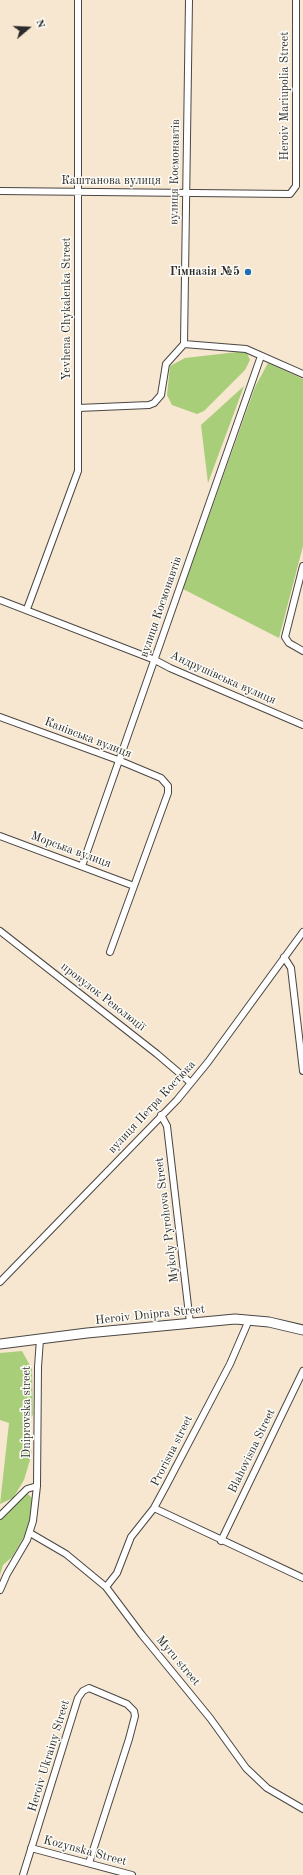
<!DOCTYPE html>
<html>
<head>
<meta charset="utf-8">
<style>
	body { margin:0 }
	#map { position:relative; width:303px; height:1875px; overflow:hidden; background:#f7e6d0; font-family:"Old Standard TT",serif }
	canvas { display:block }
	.north { position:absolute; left:8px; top:8px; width:40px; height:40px; -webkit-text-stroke:3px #fdfcf7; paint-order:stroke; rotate:71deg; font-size:11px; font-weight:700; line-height:16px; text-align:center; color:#2b2b2b }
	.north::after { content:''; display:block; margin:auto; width:14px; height:18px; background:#2b2b2b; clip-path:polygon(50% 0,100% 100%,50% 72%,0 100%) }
</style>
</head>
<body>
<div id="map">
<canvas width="303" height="1875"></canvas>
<div class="north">N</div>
</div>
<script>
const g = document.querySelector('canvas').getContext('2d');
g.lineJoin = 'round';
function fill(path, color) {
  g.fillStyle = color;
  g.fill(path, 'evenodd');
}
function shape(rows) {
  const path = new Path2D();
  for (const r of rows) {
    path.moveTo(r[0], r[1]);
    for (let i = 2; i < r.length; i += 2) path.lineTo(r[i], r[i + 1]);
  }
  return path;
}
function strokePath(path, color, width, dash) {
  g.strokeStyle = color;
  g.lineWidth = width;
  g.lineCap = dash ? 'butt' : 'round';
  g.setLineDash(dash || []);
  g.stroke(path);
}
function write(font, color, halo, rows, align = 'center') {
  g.font = font + ' "Old Standard TT",serif';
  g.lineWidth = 3;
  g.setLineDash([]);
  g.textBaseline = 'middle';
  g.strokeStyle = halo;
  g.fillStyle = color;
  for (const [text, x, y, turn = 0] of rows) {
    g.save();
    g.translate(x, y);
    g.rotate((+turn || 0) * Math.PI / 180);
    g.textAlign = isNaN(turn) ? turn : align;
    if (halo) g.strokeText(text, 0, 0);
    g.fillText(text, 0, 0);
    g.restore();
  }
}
fill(shape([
	[246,351,250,360,245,370,204,411,197,414,172,405,167,395,170,366,185,358],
	[268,363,303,379,303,546,279,638,183,589,255,387],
	[244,386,208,483,201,425],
	[22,1351,32,1369,33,1415,23,1424,32,1453,24,1480,13,1498,0,1504,9,1423,0,1420,0,1353],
	[27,1493,32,1498,30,1518,25,1535,12,1557,3,1565,0,1575,0,1518]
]), '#a8ce79');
const minor = shape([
	[0,191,290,194,296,186,296,0],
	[184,344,189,0],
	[78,408,149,405,154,403,161,395,166,364,184,344,246,349,303,374],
	[303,566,285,637,289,643,303,651],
	[0,600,155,660,170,668,303,725],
	[27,609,78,471,78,0],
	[0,717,118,760,161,778,168,786,168,793,110,952],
	[0,836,134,886],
	[82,866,261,356],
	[0,931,157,1054,191,1083],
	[284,957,291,968,303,1071],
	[161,1115,167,1126,190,1323],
	[0,1282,177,1100,208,1062,303,932],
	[154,1508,303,1578],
	[0,1516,27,1489,37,1486],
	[30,1533,66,1554,106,1587,142,1635,210,1718,246,1768,267,1788,303,1809],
	[221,1541,303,1371],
	[106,1587,117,1573,131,1537,154,1508,167,1484,230,1364,249,1320],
	[0,1590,7,1574,27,1540,33,1521,37,1486,38,1367,40,1339],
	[31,1848,132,1875],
	[23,1875,78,1698,83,1691,89,1688,127,1704,134,1711,135,1716,129,1739,89,1863]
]);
const secondary = shape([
	[0,1344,87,1333,235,1319,269,1322,303,1330]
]);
strokePath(minor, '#4a4744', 8);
strokePath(secondary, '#4a4744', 11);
strokePath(minor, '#fff', 6);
strokePath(secondary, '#fff', 9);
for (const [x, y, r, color] of [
	[248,272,4,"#1f6fb2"]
]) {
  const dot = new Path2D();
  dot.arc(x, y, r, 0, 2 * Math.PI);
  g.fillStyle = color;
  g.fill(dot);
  strokePath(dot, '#fdfcf7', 1.5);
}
write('12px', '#2b2b2b', '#fdfcf7', [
	["Heroiv Mariupolia Street",285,96,-90],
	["вулиця Космонавтів",175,172,-89],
	["Каштанова вулиця",111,181],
	["Yevhena Chykalenka Street",67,309,-90],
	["вулиця Космонавтів",161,607,-71],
	["Андрушівська вулиця",223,678,24],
	["Канівська вулиця",88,738,21],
	["Морська вулиця",71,850,20],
	["провулок Революції",103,997,38],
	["вулиця Петра Костюка",152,1107,-47],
	["Mykoly Pyrohova Street",167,1220,-97],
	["Heroiv Dnipra Street",150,1315,-6],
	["Dniprovska street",27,1412,-90],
	["Prorisna street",172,1451,-63],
	["Blahovisna Street",252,1451,-64],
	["Myru street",178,1661,50],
	["Heroiv Ukrainy Street",49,1756,-73],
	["Kozynska Street",85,1851,15]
]);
write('bold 12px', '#2b2b2b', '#fdfcf7', [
	["Гімназія №5",240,272]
], 'right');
</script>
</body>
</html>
